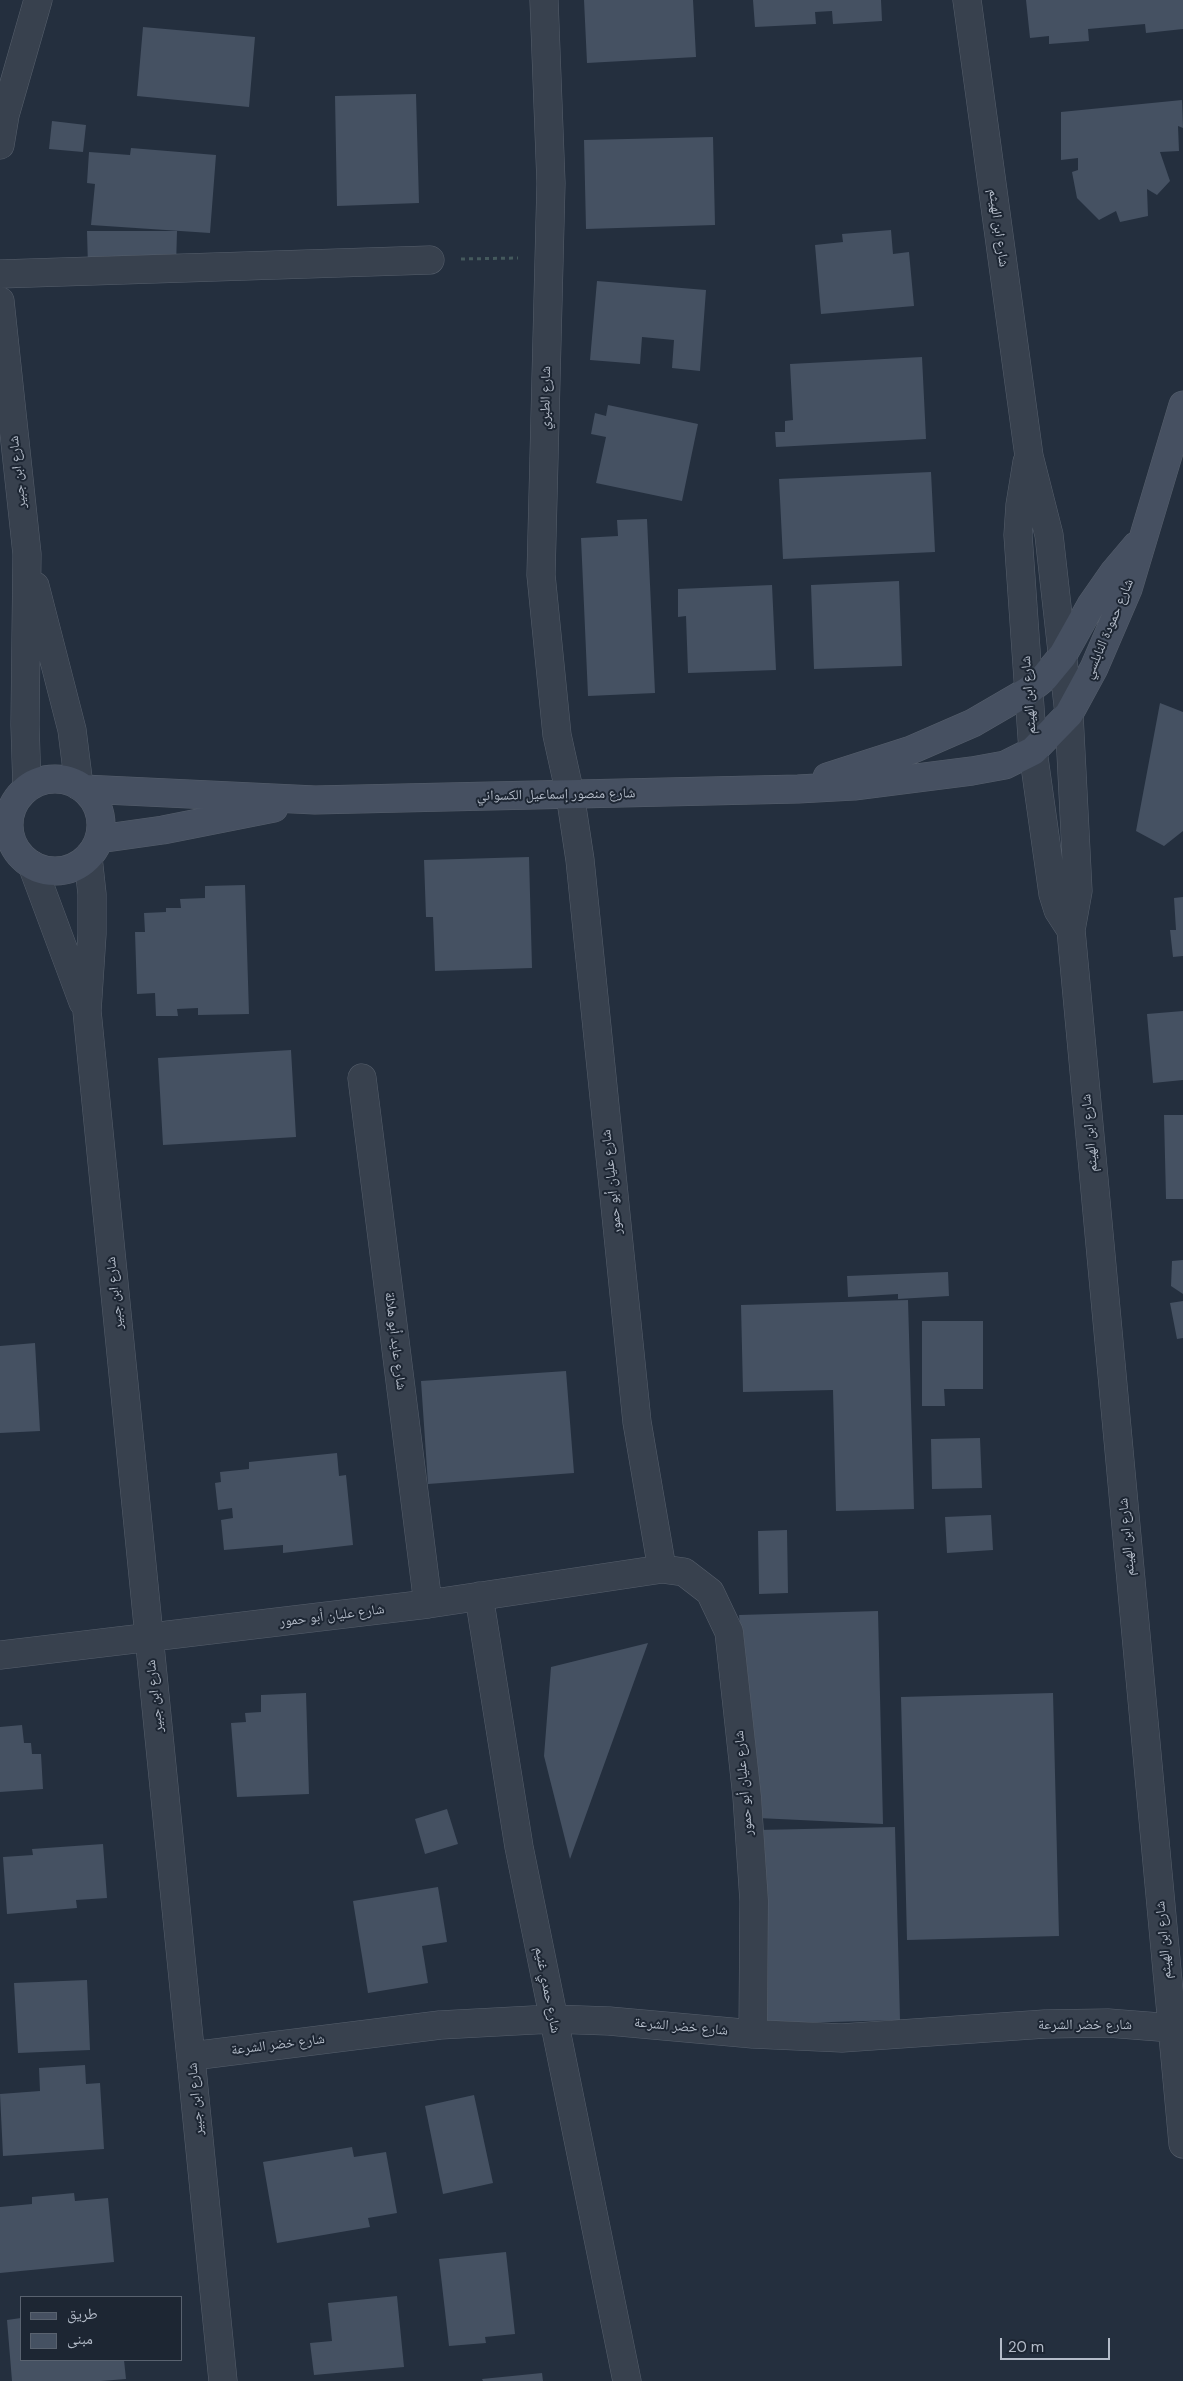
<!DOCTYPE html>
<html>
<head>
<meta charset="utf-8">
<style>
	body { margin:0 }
	#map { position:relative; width:1183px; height:2381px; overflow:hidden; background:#242f3e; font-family:"DM Sans","Noto Naskh Arabic",sans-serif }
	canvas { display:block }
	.legend { position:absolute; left:20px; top:2296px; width:162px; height:65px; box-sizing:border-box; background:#1d2633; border:1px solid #59626f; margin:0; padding:6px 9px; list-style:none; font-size:15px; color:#b4bcc9 }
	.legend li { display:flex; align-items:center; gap:10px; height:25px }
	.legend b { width:25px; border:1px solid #59626f }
	.scale { position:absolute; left:1000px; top:2338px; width:110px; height:22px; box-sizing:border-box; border:2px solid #b4bcc9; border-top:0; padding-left:6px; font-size:15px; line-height:18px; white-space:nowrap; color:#b4bcc9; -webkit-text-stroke:4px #1d2633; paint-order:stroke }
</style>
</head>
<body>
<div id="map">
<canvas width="1183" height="2381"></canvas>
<ul class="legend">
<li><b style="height:6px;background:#465061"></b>طريق</li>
<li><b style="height:14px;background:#455162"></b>مبنى</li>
</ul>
<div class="scale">20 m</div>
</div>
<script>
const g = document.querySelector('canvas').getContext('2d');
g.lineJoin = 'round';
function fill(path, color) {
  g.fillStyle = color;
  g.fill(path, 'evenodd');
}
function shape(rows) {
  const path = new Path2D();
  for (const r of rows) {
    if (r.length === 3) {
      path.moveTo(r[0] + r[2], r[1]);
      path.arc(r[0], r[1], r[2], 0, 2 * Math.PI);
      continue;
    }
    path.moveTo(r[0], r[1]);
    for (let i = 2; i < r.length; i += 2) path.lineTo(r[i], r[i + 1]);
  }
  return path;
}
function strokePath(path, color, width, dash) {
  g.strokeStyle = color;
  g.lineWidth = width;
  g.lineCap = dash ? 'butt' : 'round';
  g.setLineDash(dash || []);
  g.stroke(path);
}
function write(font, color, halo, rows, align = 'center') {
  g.font = font + ' "DM Sans","Noto Naskh Arabic",sans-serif';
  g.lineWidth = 4;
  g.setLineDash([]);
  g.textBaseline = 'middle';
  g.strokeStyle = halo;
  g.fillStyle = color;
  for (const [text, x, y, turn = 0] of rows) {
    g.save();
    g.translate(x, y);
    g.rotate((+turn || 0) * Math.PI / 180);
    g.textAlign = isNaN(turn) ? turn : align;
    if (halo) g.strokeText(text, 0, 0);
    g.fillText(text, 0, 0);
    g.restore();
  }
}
fill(shape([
	[584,0,693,0,696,57,587,63],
	[753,0,881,0,882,21,833,24,832,11,815,12,816,24,755,27],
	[1026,0,1183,0,1183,29,1146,33,1145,24,1088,29,1089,41,1049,44,1049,36,1030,38],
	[143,27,255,37,249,107,137,96],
	[416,94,419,203,337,206,335,96],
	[1182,100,1183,128,1178,126,1179,151,1160,152,1170,181,1157,195,1147,189,1148,216,1120,222,1116,211,1099,220,1077,198,1072,172,1078,170,1078,158,1061,160,1061,112],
	[52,121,86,125,83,152,49,149],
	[713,137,715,225,586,229,584,140],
	[131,148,216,155,210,233,91,225,95,184,87,183,89,152,130,155],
	[891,230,893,254,909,252,914,306,821,314,815,245,843,242,842,234],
	[87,231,177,231,176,267,88,267],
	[597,281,706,290,700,371,672,368,674,340,642,337,640,364,590,360],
	[922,357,926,439,776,447,775,432,785,432,785,421,793,420,790,364],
	[608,405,698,424,682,501,596,483,606,437,591,434,595,413,606,416],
	[931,472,935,552,783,559,779,479],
	[647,519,655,693,588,696,581,538,618,536,617,520],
	[899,581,902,666,814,669,811,585],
	[772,585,776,670,688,673,686,616,678,617,678,589],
	[1160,703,1183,712,1183,831,1164,846,1136,831],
	[529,857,532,968,435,971,433,917,426,917,424,860],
	[245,885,249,1014,198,1015,198,1008,177,1009,178,1016,156,1016,155,993,137,994,135,932,145,932,144,913,166,912,166,908,181,908,180,899,205,898,205,886],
	[1183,897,1183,956,1173,957,1170,930,1176,930,1174,898],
	[1183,1011,1183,1080,1153,1083,1147,1014],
	[291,1050,296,1137,163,1145,158,1058],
	[1164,1115,1183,1115,1183,1199,1166,1199],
	[1183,1260,1183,1294,1171,1286,1172,1261],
	[948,1272,949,1296,898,1299,898,1294,848,1297,847,1276],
	[908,1300,914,1509,836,1511,833,1390,743,1392,741,1305],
	[1183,1301,1183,1338,1177,1339,1170,1303],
	[922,1321,983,1321,983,1389,944,1389,945,1406,922,1406],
	[35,1343,40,1431,0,1433,0,1346],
	[566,1371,574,1473,428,1484,421,1381],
	[980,1438,982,1488,932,1489,931,1439],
	[337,1453,339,1476,346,1475,353,1545,283,1553,283,1545,224,1550,221,1520,233,1518,232,1508,218,1510,215,1483,221,1482,220,1472,249,1469,249,1462],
	[991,1515,993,1550,947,1553,945,1517],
	[787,1530,788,1593,759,1594,758,1531],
	[878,1611,883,1824,758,1818,739,1615],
	[648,1643,570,1859,544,1756,551,1667],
	[306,1693,309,1794,237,1797,231,1723,246,1722,245,1713,261,1712,261,1695],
	[1053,1693,1059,1936,907,1940,901,1697],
	[22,1725,24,1743,31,1743,32,1754,41,1754,43,1789,0,1792,0,1727],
	[447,1809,458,1844,425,1854,415,1819],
	[895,1827,900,2020,763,2024,758,1830],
	[103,1844,107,1898,76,1900,77,1908,7,1914,3,1857,33,1855,32,1849],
	[438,1887,447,1942,422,1946,428,1983,368,1993,353,1901],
	[87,1980,90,2050,18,2053,14,1983],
	[85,2065,86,2084,100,2083,104,2149,3,2156,0,2094,40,2091,39,2068],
	[474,2095,493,2183,443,2194,425,2106],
	[352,2147,354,2157,386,2152,397,2213,368,2218,370,2227,277,2243,263,2162],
	[74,2193,75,2201,108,2198,114,2262,0,2273,0,2207,32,2204,32,2197],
	[506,2252,515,2334,485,2337,486,2343,449,2346,439,2259],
	[397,2296,404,2367,314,2375,310,2343,332,2341,328,2303],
	[21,2318,21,2360,124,2360,126,2379,101,2381,12,2381,7,2320],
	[542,2373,543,2381,483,2381,482,2379]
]), '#455162');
const street = shape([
	[544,0,551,183,541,575,557,735,570,794,580,860,637,1422,662,1569],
	[967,0,1029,456,1049,535,1069,714,1078,891,1071,930,1183,2144],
	[0,145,5,115,38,0],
	[0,274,430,260],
	[0,301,27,554,25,725,27,788],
	[1027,462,1020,505,1018,535,1033,751,1053,894,1058,910,1071,930],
	[35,586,72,730,79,786],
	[88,857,92,894,92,934,87,1011,223,2381],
	[32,865,83,1002],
	[362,1078,428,1604],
	[479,1596,519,1847,627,2381],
	[0,1655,428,1604,662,1569,684,1572,710,1592,729,1632,747,1797,754,1901,753,2034],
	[192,2056,440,2025,552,2019,609,2021,753,2034,842,2038,1045,2024,1108,2023,1172,2028,1183,2032]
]);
const secondary = shape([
	[827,777,911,750,973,723,1028,691,1044,678,1063,655,1091,605,1114,572,1136,546],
	[55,825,46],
	[84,789,315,800,798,789,854,786,972,771,1005,765,1033,751,1069,714,1094,668,1128,589,1183,405],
	[99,839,163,830,274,808]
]);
strokePath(street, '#565f6c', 29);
strokePath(secondary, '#565f6c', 29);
strokePath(shape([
	[461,259,518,258]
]), '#44595c', 3, [4, 4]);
strokePath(street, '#38414e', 28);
strokePath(secondary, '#465061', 28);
write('14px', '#b4bcc9', '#1d2633', [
	["شارع ابن الهيثم",998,228,82],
	["شارع الطبري",546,398,-89],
	["شارع ابن جبير",18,472,-96],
	["شارع حمودة النابلسي",1109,629,-67],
	["شارع ابن الهيثم",1029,695,-94],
	["شارع منصور إسماعيل الكسواني",556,795,-1],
	["شارع ابن الهيثم",1090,1133,-95],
	["شارع عليان أبو حمور",612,1182,-96],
	["شارع ابن جبير",115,1293,-96],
	["شارع عايد أبو هلالة",395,1341,83],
	["شارع ابن الهيثم",1127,1537,-95],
	["شارع عليان أبو حمور",332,1616,-7],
	["شارع ابن جبير",155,1696,-96],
	["شارع عليان أبو حمور",744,1783,-95],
	["شارع ابن الهيثم",1164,1940,-95],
	["شارع حمدي غنيم",547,1990,79],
	["شارع خضر الشرعة",1085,2025],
	["شارع خضر الشرعة",681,2027,5],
	["شارع خضر الشرعة",278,2045,-7],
	["شارع ابن جبير",196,2099,-95]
]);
</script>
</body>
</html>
